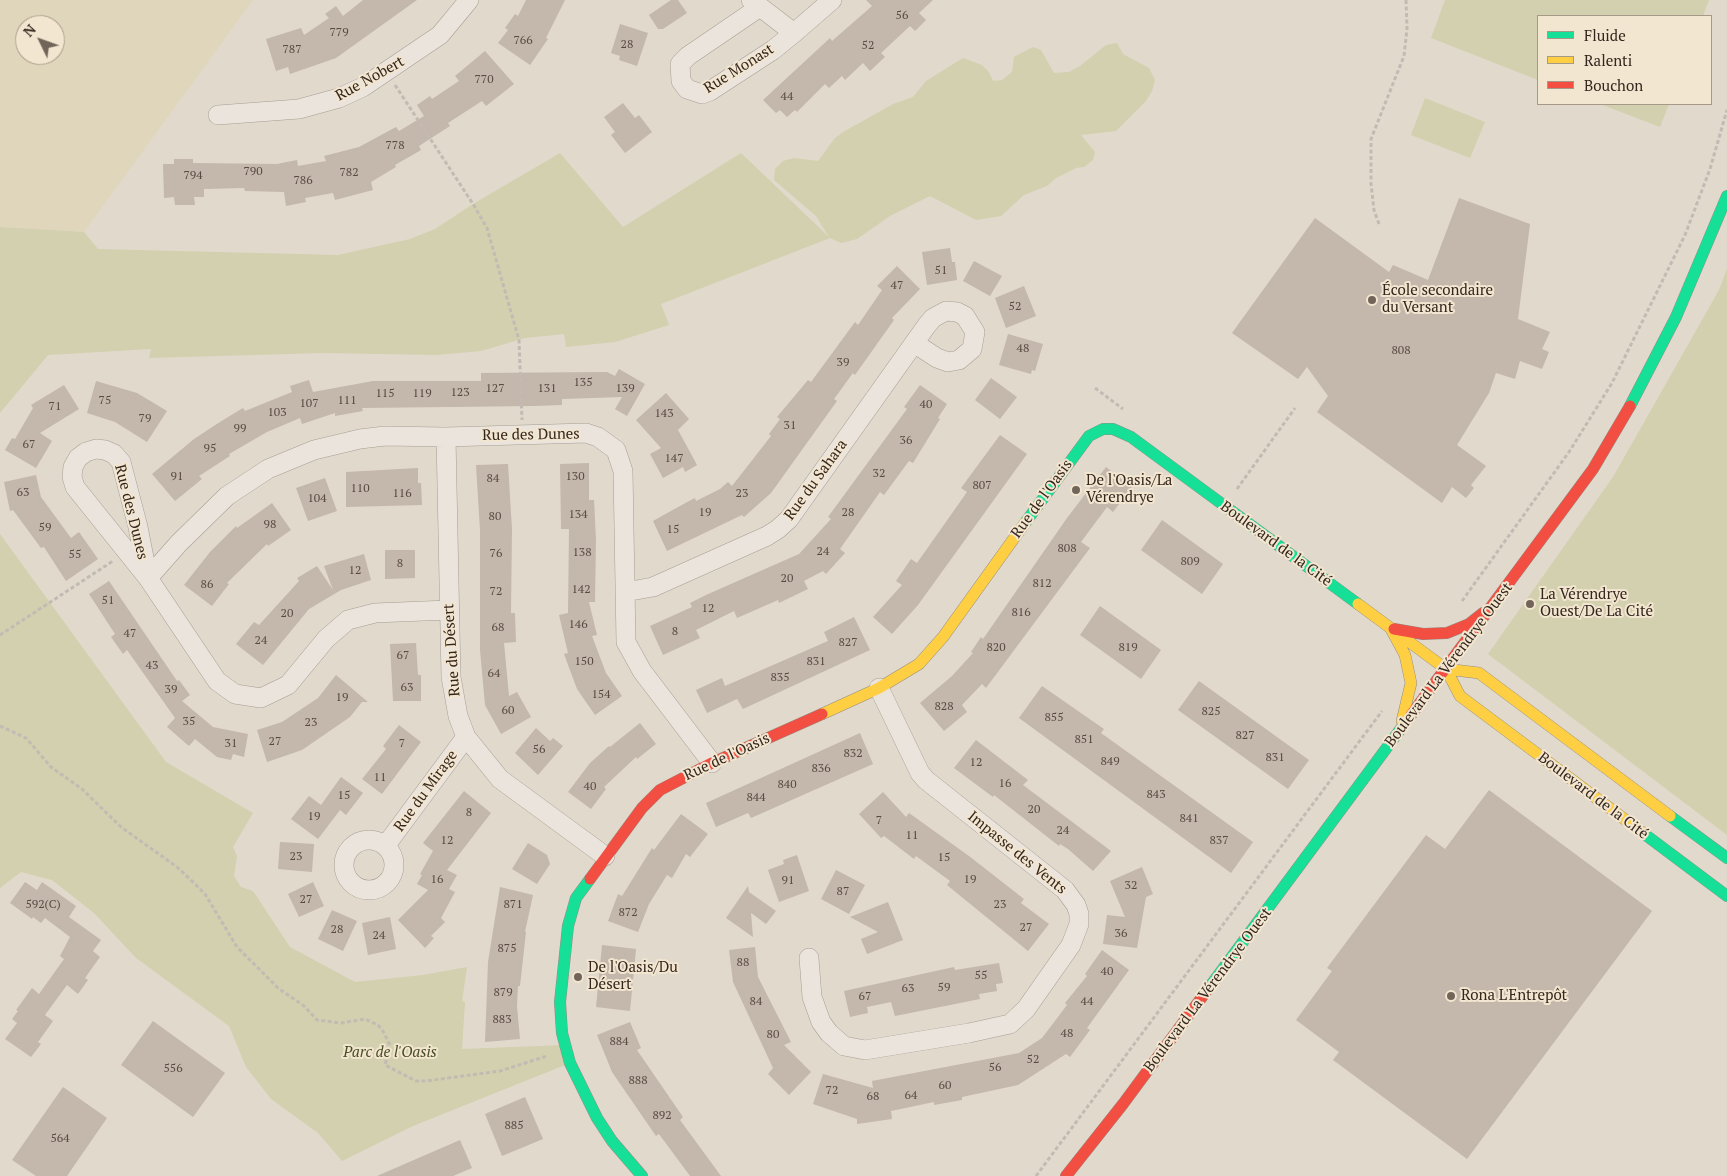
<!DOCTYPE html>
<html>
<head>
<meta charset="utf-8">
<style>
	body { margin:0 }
	#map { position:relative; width:1727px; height:1176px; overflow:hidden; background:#e1d9cb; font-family:"PT Serif",serif }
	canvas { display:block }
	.legend { position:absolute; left:1537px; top:15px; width:175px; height:90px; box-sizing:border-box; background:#f3e6d0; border:1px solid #a79988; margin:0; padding:6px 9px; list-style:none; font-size:15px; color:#34261d }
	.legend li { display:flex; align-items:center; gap:10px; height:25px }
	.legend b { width:25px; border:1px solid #a79988 }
	.north { position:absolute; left:15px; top:15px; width:50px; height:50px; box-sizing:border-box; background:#f3e6d0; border:1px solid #a79988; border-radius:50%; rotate:312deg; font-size:14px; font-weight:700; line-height:20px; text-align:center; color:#34261d }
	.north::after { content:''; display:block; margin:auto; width:18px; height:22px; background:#71655a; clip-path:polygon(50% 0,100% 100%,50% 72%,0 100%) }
</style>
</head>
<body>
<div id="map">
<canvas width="1727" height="1176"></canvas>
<ul class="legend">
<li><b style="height:6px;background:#16e098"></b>Fluide</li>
<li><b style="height:6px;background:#ffcf43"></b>Ralenti</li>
<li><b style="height:6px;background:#f24e42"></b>Bouchon</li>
</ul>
<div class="north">N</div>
</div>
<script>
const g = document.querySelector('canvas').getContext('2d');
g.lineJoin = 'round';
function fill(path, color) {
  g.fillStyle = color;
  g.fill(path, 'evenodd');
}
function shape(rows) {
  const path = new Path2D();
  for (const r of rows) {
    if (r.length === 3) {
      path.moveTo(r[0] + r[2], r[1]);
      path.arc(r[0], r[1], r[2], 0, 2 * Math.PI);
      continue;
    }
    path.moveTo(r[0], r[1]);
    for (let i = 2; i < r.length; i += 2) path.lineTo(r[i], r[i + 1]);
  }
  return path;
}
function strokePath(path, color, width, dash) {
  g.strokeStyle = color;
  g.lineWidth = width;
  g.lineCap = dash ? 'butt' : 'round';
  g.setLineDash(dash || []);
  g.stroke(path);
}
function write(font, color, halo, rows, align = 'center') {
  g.font = font + ' "PT Serif",serif';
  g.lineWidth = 4;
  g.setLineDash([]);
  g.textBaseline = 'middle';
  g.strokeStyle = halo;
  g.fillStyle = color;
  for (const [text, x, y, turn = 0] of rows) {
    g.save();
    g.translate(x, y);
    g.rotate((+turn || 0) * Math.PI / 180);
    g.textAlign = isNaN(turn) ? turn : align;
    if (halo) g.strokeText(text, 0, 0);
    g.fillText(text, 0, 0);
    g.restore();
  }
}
fill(shape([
	[0,0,253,0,84,232,0,227],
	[25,25,55,25,55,55,25,55]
]), '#e0d6bc');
fill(shape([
	[1445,0,1709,0,1703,16,1538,16,1538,80,1431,38],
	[1117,43,1123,54,1149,68,1155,80,1152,91,1146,101,1116,131,1081,135,1095,152,1093,160,1084,167,1076,168,1056,178,1047,186,1024,195,1001,216,976,220,930,196,890,216,857,239,841,243,830,238,661,304,669,325,615,342,566,347,564,334,525,338,481,351,436,355,324,353,149,358,151,349,48,355,0,413,0,227,84,232,98,249,338,255,410,239,435,229,473,204,560,153,623,227,741,153,829,237,816,216,774,180,775,169,783,161,794,158,818,161,835,138,845,131,893,104,913,97,926,81,963,58,982,65,989,72,993,81,1002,80,1012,72,1014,57,1033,47,1041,50,1054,73,1069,72,1080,66,1106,45],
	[1425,98,1485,122,1470,158,1411,135],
	[1600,104,1669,104,1660,127],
	[1727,269,1727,835,1488,654,1613,477,1719,290],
	[0,534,166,762,253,813,233,847,237,856,234,876,241,887,253,891,290,947,355,982,423,975,467,967,462,1001,465,1002,462,1049,565,1045,570,1063,413,1126,342,1161,318,1133,271,1099,246,1067,229,1026,136,958,94,913,52,880,21,872,0,888]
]), '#d2d0ae');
fill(shape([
	[363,0,417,0,336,58,290,74,288,67,276,71,266,39,301,28,304,35,329,18,325,14,336,6,343,16],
	[526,0,565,0,546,38,548,39,530,65,498,43,508,30,505,28,515,14,518,16],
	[671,0,678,0,687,13,663,29,658,29,649,15],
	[866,0,933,0,919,13,926,20,915,31,910,26,881,53,885,57,870,71,863,63,845,80,842,76,829,88,825,84,797,112,795,110,787,117,780,110,776,113,763,100,830,38,832,41,872,6],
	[620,24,648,33,637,66,619,60,620,56,611,53],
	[485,51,514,84,486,106,482,101,448,123,450,126,419,146,421,150,395,165,396,167,371,182,373,190,335,200,333,193,305,198,306,202,286,206,284,192,245,191,244,188,204,189,204,197,194,197,195,205,175,205,174,197,164,198,163,164,174,164,174,159,193,159,193,163,277,164,297,160,298,166,326,161,324,156,359,147,396,127,399,131,424,116,417,105,430,96,432,99,459,81,455,76],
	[623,103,635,118,639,115,652,132,625,153,611,135,615,132,604,117],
	[1459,198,1530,224,1518,319,1550,332,1542,349,1549,352,1542,369,1520,361,1515,379,1496,373,1489,393,1457,445,1486,466,1471,485,1474,488,1466,498,1452,487,1442,503,1317,412,1328,396,1307,367,1298,379,1232,333,1315,218,1389,272,1393,265,1428,280],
	[950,248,952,262,955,262,957,280,927,285,922,252],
	[974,261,1002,276,990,296,963,281],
	[897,266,920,289,892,318,894,320,855,375,853,373,834,399,837,401,771,493,744,517,742,515,667,551,653,521,689,501,695,498,696,501,720,489,728,482,732,486,771,436,769,434,780,419,777,417,808,380,811,382,855,322,858,325,882,290,877,286],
	[1024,286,1036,316,1006,328,995,298],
	[1008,334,1043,344,1035,371,1032,370,1031,374,999,365],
	[619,369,645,384,627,416,615,409,622,397,562,399,562,405,533,406,362,408,363,411,335,416,335,413,302,424,300,418,267,432,229,454,230,456,199,476,202,479,175,501,152,474,194,439,220,422,243,408,245,411,292,392,290,386,309,380,313,392,373,381,481,381,481,373,607,372,615,376],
	[991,378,1017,397,1000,419,975,400],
	[96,381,137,393,167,411,147,442,115,422,87,413],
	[64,385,79,409,40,433,52,441,36,468,5,450,12,438,15,439,33,408,31,405],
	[920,385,947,404,938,418,940,419,913,463,909,461,884,495,880,492,840,549,845,553,826,574,823,571,804,581,808,589,779,603,778,600,737,618,734,611,696,630,700,638,663,655,650,626,692,607,690,603,706,595,799,554,831,519,828,517,907,409,904,407],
	[666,393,689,419,678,430,697,465,685,472,683,467,663,478,650,454,661,448,636,420],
	[1000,435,1027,454,918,605,892,634,873,617,902,585,896,581,911,559,917,563,967,492,961,488],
	[589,463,589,500,594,500,596,539,595,602,589,602,597,635,592,636,606,673,622,696,595,715,577,689,564,654,568,653,559,615,568,613,569,529,561,529,560,464],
	[508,464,512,529,511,613,515,613,516,642,504,643,509,696,517,692,531,717,501,734,485,705,480,650,480,530,476,465],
	[1106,467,1132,487,1113,512,1107,507,1081,542,1090,548,986,688,982,684,962,705,967,712,944,731,920,703,952,676,973,653,971,652,981,637,983,639,1067,518],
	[418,468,418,483,421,483,422,505,346,507,346,472],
	[36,475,41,497,71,538,79,532,98,559,66,581,44,547,41,548,13,510,10,511,4,482],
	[325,478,337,511,308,521,296,488],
	[272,503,291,530,268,546,267,544,227,583,229,584,212,606,184,585,210,552,236,526,237,528],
	[1162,520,1223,564,1202,594,1141,550],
	[385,550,415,550,415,578,385,579],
	[364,554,371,580,341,590,309,609,263,665,236,644,254,622,259,625,299,581,297,578,317,566,333,590,324,566],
	[109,581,177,681,179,680,190,695,182,701,213,727,248,734,244,757,233,754,231,760,217,757,195,739,189,746,167,727,175,718,127,650,123,654,111,637,115,634,89,594],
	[1100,606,1161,650,1141,679,1080,635],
	[854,617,870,650,743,709,737,699,707,713,696,690,722,678,725,686,828,641,824,632],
	[416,643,418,675,421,675,421,701,393,701,390,644],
	[336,675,368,702,362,702,350,717,302,750,267,762,257,730,282,722,318,698],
	[1199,681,1309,760,1288,789,1178,710],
	[1042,686,1104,729,1101,733,1253,842,1231,873,1019,718],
	[640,723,656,744,637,759,636,757,604,787,606,789,591,809,568,792,590,763,609,746,610,747],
	[399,725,421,742,382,794,362,779,386,749,383,746],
	[536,728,550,741,553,738,563,746,538,775,515,753],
	[860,733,873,764,751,818,748,813,716,827,706,803],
	[976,740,1028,780,1023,785,1111,851,1093,871,1068,849,1060,844,1059,846,994,795,993,797,954,768],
	[341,777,363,793,346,815,340,810,318,839,291,819,309,796,321,805],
	[1489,790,1652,911,1467,1159,1333,1060,1339,1052,1296,1020,1332,971,1327,968,1426,835,1445,849],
	[464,791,491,813,447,870,457,875,449,889,455,892,441,918,445,922,431,936,434,938,425,948,398,920,428,890,417,884,422,875,420,874,433,851,423,843],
	[883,792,906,817,909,813,969,856,1024,899,1021,903,1049,924,1028,951,947,885,950,881,916,856,914,859,884,836,881,838,859,814],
	[681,814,708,834,690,857,686,854,672,878,667,875,649,904,638,932,608,921,618,894,622,896,652,848,654,850],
	[280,842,314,844,312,872,278,869],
	[528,843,547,855,550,864,537,884,512,869],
	[797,855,809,891,779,902,768,870,784,864,783,860],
	[1142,867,1153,894,1146,897,1137,948,1103,944,1107,915,1125,917,1110,881],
	[836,870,865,885,849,914,821,899],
	[25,882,37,890,42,882,76,906,69,917,101,940,93,951,100,957,85,978,88,980,78,994,67,985,45,1015,53,1021,38,1042,41,1044,31,1057,5,1039,17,1023,12,1019,18,1011,16,1010,32,988,39,994,64,959,60,956,70,937,45,918,41,923,33,917,32,919,10,903],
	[313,882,324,906,299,917,288,894],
	[748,886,749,892,776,911,766,924,751,913,753,937,726,918],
	[500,887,533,895,525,932,526,932,520,986,518,986,517,1006,520,1039,485,1042,488,962],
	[888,902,903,940,867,954,861,939,878,932,850,917],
	[332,910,357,921,343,951,318,939],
	[390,917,396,949,368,955,362,923],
	[602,945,636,949,630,1011,596,1007],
	[755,947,758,977,791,1042,784,1045,811,1072,789,1095,768,1074,773,1068,733,982,729,950],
	[1102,950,1129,970,1087,1028,1090,1030,1070,1057,1066,1054,1018,1085,962,1097,962,1100,934,1105,934,1102,891,1111,892,1119,857,1124,857,1119,813,1104,823,1074,873,1088,872,1081,1019,1053,1042,1038,1067,1005,1065,1003,1087,976,1085,974],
	[999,963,1003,983,996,984,997,991,979,994,980,999,895,1016,891,1002,867,1007,868,1013,850,1017,844,991,954,967,955,970],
	[153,1021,225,1073,193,1117,121,1065],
	[630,1022,641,1048,637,1050,683,1117,680,1120,721,1176,690,1176,659,1134,656,1136,612,1072,597,1035],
	[63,1087,107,1118,67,1176,36,1176,12,1160],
	[525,1097,543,1139,502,1156,485,1114],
	[460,1140,472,1168,453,1176,377,1176]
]), '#c4b7ac');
const street = shape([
	[751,0,794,33,832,0],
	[760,7,688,56,680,64,681,81,687,89,702,94,710,91,773,50,794,33],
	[218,115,299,109,339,98,363,87,440,35,469,0],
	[446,437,451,677,458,716,466,737,500,779,605,856],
	[148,578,179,543,227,496,268,469,314,450,360,439,385,436,446,437,586,433,598,437,616,450,623,471,626,642,642,671,712,763],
	[148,578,138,527,121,462,114,454,105,450,96,449,86,452,78,458,73,467,72,477,75,487,148,578,217,681,235,694,261,698,288,685,326,639,348,620,375,613,448,610],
	[625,592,653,587,767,536,778,529,789,519,927,325,933,318,946,311,957,312,965,316,975,332,972,349,959,360,948,362,937,358,914,343],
	[369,865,25],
	[386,845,466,737],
	[809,958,812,997,821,1022,829,1033,844,1046,865,1050,969,1033,1010,1024,1026,1009,1071,945,1079,924,1079,914,1076,905,1065,890,926,780,920,773,879,688]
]);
const fast = shape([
	[1630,406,1676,317,1727,196],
	[1025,523,1089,436,1103,429,1113,429,1131,437,1358,604],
	[1670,816,1727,858],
	[1643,833,1727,896],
	[590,879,576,898,568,926,560,1002,562,1033,570,1063,597,1118,612,1141,642,1176],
	[1208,989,1411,715]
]);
const slow = shape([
	[1358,604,1446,669,1460,696,1643,833],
	[1392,631,1405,655,1411,683,1402,721],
	[1446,669,1479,673,1670,816],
	[822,714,879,688,919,664,943,637,1025,523]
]);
const jam = shape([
	[1394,629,1423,634,1447,633,1469,624,1483,613],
	[1411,715,1593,469,1630,406],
	[590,879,642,808,660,790,712,763,822,714],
	[1066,1176,1123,1104,1208,989]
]);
strokePath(street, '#a69e94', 20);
strokePath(fast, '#968e84', 12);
strokePath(slow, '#968e84', 12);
strokePath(jam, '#968e84', 12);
strokePath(shape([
	[395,85,473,204,487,228,519,340,522,420],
	[1379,224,1374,210,1371,184,1371,139,1404,56,1407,29,1406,0],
	[1095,388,1123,409],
	[1237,489,1295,408],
	[1462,601,1569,452,1612,383,1685,235,1710,169,1727,110],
	[0,635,113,561],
	[0,726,26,738,51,767,82,789,121,827,177,867,194,883,205,894,237,947,278,988,304,1006,317,1020,341,1023,365,1019,378,1025,383,1031,390,1045,385,1065,416,1081,426,1081,500,1071,547,1056],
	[1036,1176,1382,711]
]), '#c2bbb3', 3, [4, 2.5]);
strokePath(street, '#eae4dc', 19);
strokePath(fast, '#16e098', 11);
strokePath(slow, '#ffcf43', 11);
strokePath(jam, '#f24e42', 11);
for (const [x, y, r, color] of [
	[1372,300,5,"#71655a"],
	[1076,490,5,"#71655a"],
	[1530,604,5,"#71655a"],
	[578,977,5,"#71655a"],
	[1451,996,5,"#71655a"]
]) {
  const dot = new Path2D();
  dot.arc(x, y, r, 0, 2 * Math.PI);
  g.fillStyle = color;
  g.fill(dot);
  strokePath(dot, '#f3e6d0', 2);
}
write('12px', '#584a41', null, [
	["56",902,16],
	["779",339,33],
	["766",523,41],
	["28",627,45],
	["52",868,46],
	["787",292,50],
	["770",484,80],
	["44",787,97],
	["778",395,146],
	["790",253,172],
	["782",349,173],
	["794",193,176],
	["786",303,181],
	["51",941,271],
	["47",897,286],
	["52",1015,307],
	["48",1023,349],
	["808",1401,351],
	["39",843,363],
	["135",583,383],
	["127",495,389],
	["131",547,389],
	["139",625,389],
	["123",460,393],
	["115",385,394],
	["119",422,394],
	["75",105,401],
	["111",347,401],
	["107",309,404],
	["40",926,405],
	["71",55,407],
	["103",277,413],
	["143",664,414],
	["79",145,419],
	["31",790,426],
	["99",240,429],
	["36",906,441],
	["67",29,445],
	["95",210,449],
	["147",674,459],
	["32",879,474],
	["91",177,477],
	["130",575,477],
	["84",493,479],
	["807",982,486],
	["110",360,489],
	["63",23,493],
	["116",402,494],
	["23",742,494],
	["104",317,499],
	["19",705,513],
	["28",848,513],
	["134",578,515],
	["80",495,517],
	["98",270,525],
	["59",45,528],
	["15",673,530],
	["808",1067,549],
	["24",823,552],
	["138",582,553],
	["76",496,554],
	["55",75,555],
	["809",1190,562],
	["8",400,564],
	["12",355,571],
	["20",787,579],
	["812",1042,584],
	["86",207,585],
	["142",581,590],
	["72",496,592],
	["51",108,601],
	["12",708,609],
	["816",1021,613],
	["20",287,614],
	["146",578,625],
	["68",498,628],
	["8",675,632],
	["47",130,634],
	["24",261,641],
	["827",848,643],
	["820",996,648],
	["819",1128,648],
	["67",403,656],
	["150",584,662],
	["831",816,662],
	["43",152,666],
	["64",494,674],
	["835",780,678],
	["63",407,688],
	["39",171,690],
	["154",601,695],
	["19",342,698],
	["828",944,707],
	["60",508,711],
	["825",1211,712],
	["855",1054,718],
	["35",189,722],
	["23",311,723],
	["827",1245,736],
	["851",1084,740],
	["27",275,742],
	["31",231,744],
	["7",402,744],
	["56",539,750],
	["832",853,754],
	["831",1275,758],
	["849",1110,762],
	["12",976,763],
	["836",821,769],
	["11",380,778],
	["16",1005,784],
	["840",787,785],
	["40",590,787],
	["843",1156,795],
	["15",344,796],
	["844",756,798],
	["20",1034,810],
	["8",469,813],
	["19",314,817],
	["841",1189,819],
	["7",879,821],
	["24",1063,831],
	["11",912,836],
	["12",447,841],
	["837",1219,841],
	["23",296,857],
	["15",944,858],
	["16",437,880],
	["19",970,880],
	["91",788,881],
	["32",1131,886],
	["87",843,892],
	["27",306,900],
	["592(C)",43,905],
	["871",513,905],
	["23",1000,905],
	["872",628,913],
	["27",1026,928],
	["28",337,930],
	["36",1121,934],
	["24",379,936],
	["875",507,949],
	["88",743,963],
	["40",1107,972],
	["55",981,976],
	["59",944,988],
	["63",908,989],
	["879",503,993],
	["67",865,997],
	["84",756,1002],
	["44",1087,1002],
	["883",502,1020],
	["48",1067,1034],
	["80",773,1035],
	["884",619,1042],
	["52",1033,1060],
	["56",995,1068],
	["556",173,1069],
	["888",638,1081],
	["60",945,1086],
	["72",832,1091],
	["64",911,1096],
	["68",873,1097],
	["892",662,1116],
	["885",514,1126],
	["564",60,1139]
]);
write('15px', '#34261d', '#f3e6d0', [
	["Rue Monast",739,69,-32],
	["Rue Nobert",370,79,-29],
	["Rue des Dunes",531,435,-1],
	["Rue du Sahara",816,480,-54],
	["Rue de l'Oasis",1042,499,-54],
	["Rue des Dunes",131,512,76],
	["Boulevard de la Cité",1276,544,36],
	["Rue du Désert",452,650,-94],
	["Boulevard La Vérendrye Ouest",1449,665,-53],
	["Rue de l'Oasis",727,757,-25],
	["Rue du Mirage",426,791,-54],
	["Boulevard de la Cité",1593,796,37],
	["Impasse des Vents",1017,853,39],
	["Boulevard La Vérendrye Ouest",1208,990,-53]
]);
write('15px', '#34261d', '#f3e6d0', [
	["École secondaire",1382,291],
	["du Versant",1382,308],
	["De l'Oasis/La",1086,481],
	["Vérendrye",1086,498],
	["La Vérendrye",1540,595],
	["Ouest/De La Cité",1540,612],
	["De l'Oasis/Du",588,968],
	["Désert",588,985],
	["Rona L'Entrepôt",1461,996]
], 'left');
write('italic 15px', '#484f25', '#f3e6d0', [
	["Parc de l'Oasis",390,1053]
]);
</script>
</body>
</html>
